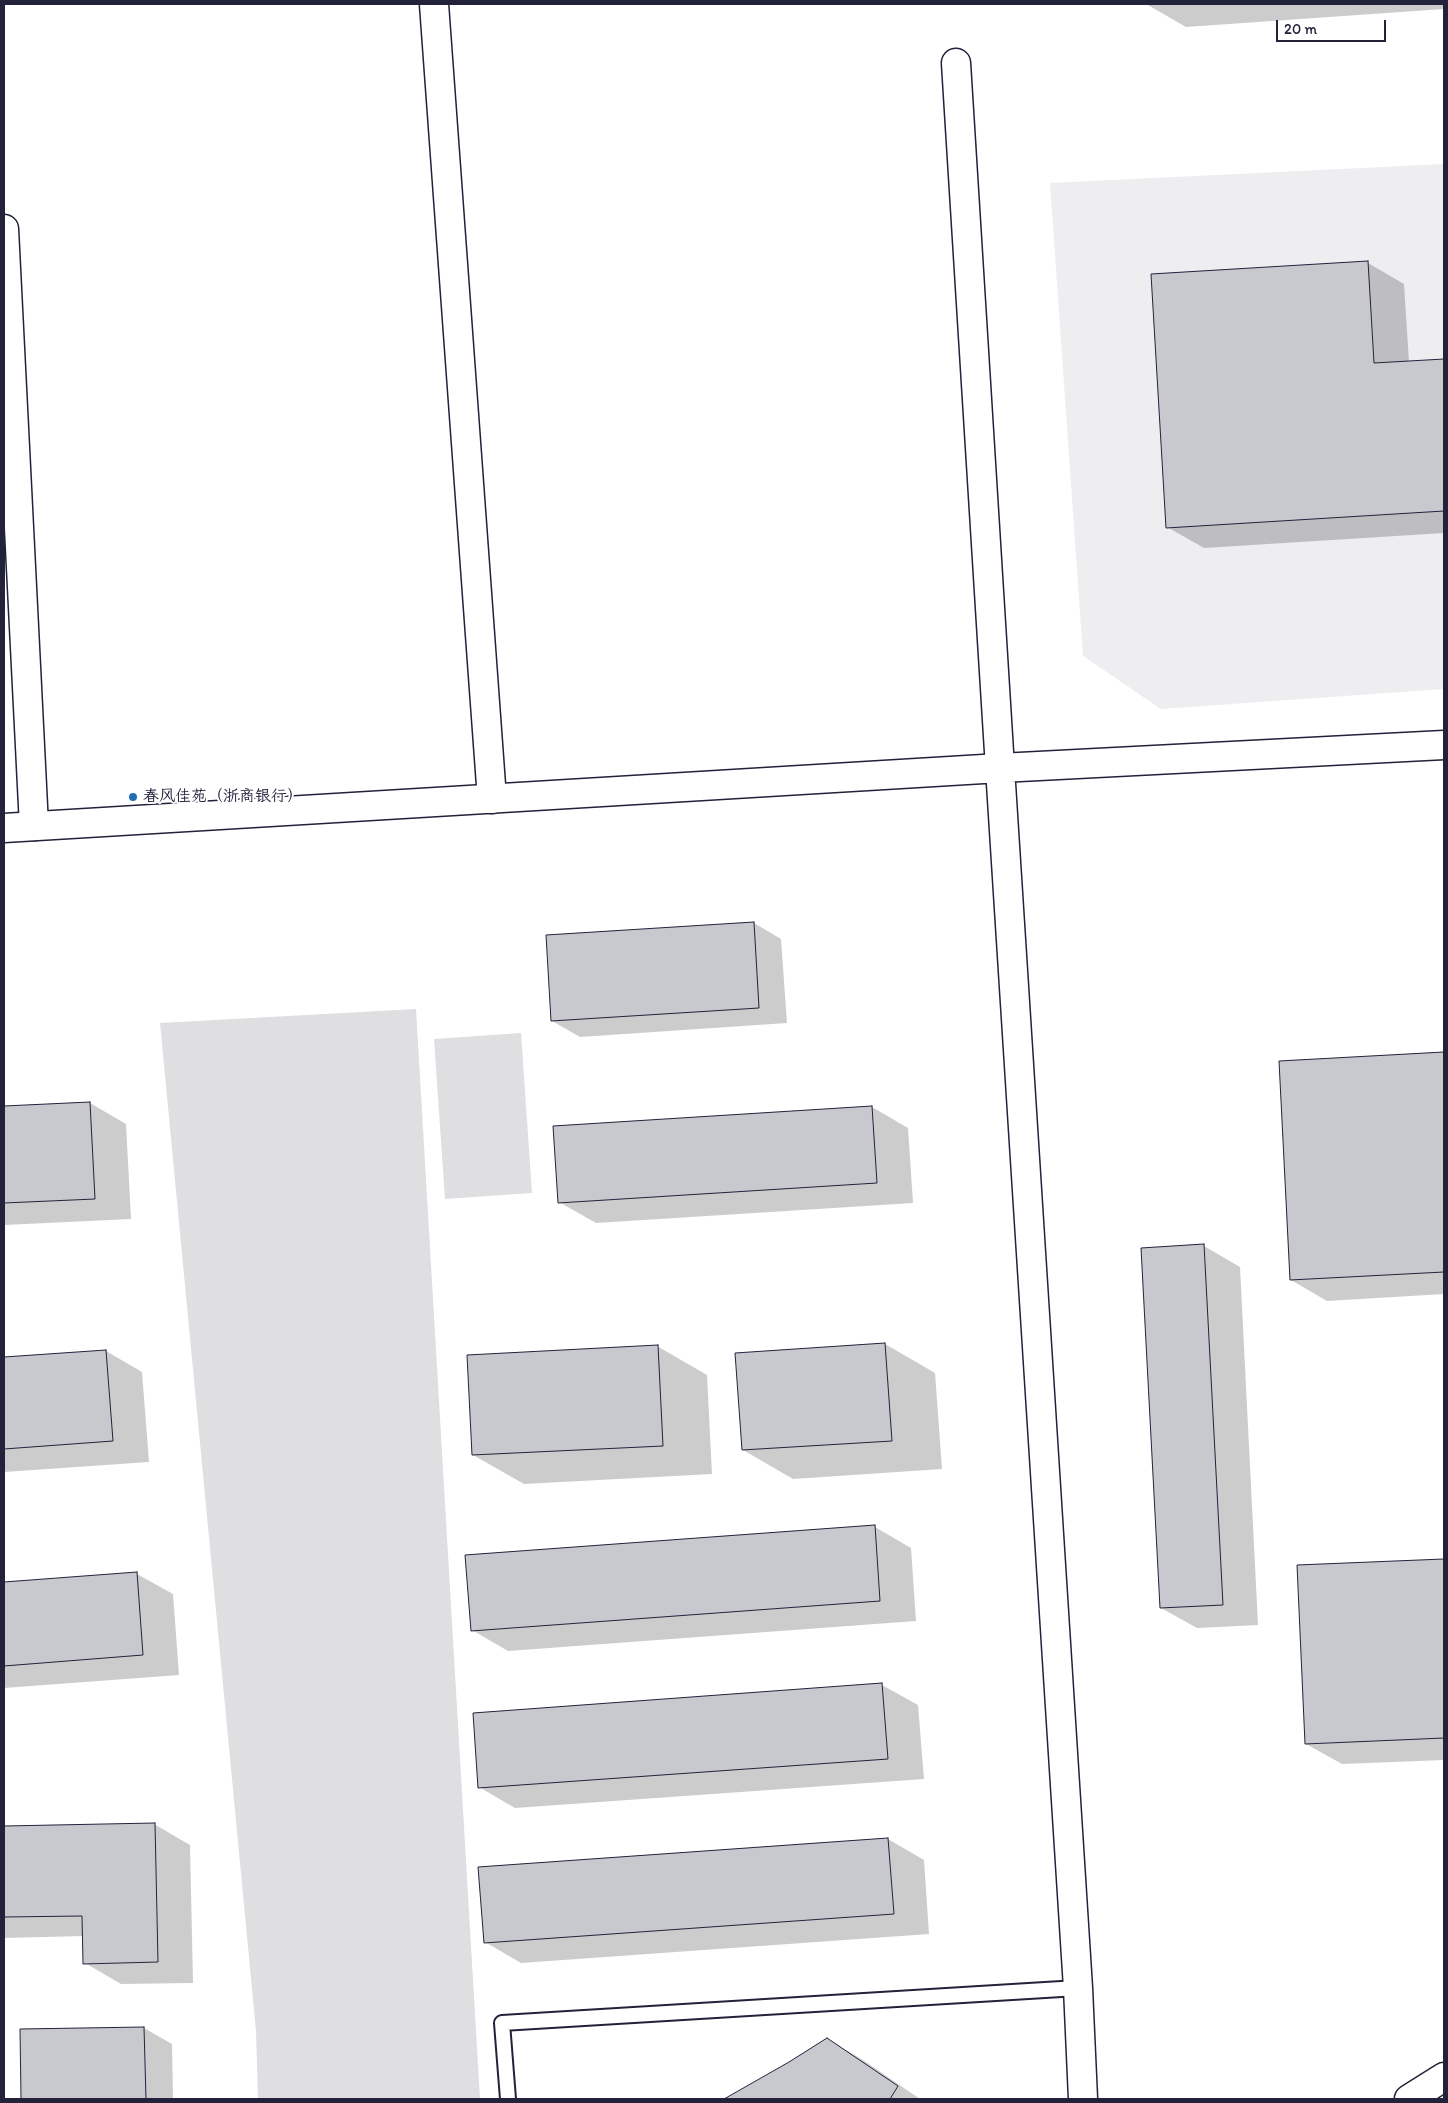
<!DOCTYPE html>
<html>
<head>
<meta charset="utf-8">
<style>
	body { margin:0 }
	#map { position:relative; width:1448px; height:2103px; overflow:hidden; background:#fff; font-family:Itim,sans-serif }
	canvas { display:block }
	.frame { position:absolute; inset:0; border:5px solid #22223b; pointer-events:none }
	.scale { position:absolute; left:1276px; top:20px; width:110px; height:22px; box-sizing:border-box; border:2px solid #22223b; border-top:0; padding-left:6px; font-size:15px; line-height:18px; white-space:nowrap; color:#22223b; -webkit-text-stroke:4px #fff; paint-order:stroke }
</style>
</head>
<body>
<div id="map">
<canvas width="1448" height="2103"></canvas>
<div class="frame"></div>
<div class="scale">20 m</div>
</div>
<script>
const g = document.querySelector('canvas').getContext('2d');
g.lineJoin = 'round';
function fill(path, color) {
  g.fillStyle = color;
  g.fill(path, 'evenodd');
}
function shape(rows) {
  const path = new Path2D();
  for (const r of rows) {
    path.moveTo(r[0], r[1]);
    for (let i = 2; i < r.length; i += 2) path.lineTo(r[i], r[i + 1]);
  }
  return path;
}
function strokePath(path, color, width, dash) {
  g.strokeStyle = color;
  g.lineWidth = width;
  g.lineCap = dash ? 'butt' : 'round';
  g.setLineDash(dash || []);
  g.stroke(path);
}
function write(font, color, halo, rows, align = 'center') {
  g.font = font + ' Itim,"LXGW WenKai TC",sans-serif';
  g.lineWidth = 4;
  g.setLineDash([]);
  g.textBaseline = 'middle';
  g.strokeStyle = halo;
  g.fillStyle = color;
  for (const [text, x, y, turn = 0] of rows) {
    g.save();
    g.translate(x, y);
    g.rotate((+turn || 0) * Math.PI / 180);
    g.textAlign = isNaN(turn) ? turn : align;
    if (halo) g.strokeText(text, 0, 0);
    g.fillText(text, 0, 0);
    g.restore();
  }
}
fill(shape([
	[1444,164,1444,689,1161,709,1083,656,1050,183]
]), '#eeeef1');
fill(shape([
	[416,1009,480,2099,258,2099,256,2031,160,1023],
	[521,1033,532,1193,445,1199,434,1039]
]), '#dfdfe2');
fill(shape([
	[1146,4,1444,4,1444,9,1186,27],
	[1368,263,1404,284,1409,362,1444,360,1444,533,1204,548,1167,527],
	[754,923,781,939,787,1023,580,1037,552,1021],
	[1444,1054,1444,1294,1327,1301,1291,1280,1280,1062],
	[90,1103,126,1124,131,1219,4,1225,4,1107],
	[872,1107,908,1128,913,1203,596,1223,559,1202,555,1127],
	[1204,1246,1240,1267,1258,1625,1197,1628,1161,1608],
	[885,1344,935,1373,942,1469,793,1479,743,1450,737,1354],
	[657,1346,707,1375,712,1474,524,1484,473,1455],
	[106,1351,142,1372,149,1462,4,1472,4,1358],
	[875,1527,911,1548,916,1621,508,1651,472,1630],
	[1444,1560,1444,1760,1342,1764,1306,1744,1299,1566],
	[137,1574,173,1594,179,1675,4,1688,4,1583],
	[882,1685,918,1705,924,1779,515,1808,479,1787,474,1714],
	[154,1824,190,1845,193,1983,121,1984,85,1963,84,1936,4,1938,4,1827],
	[888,1839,924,1860,929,1934,521,1963,485,1942],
	[144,2028,172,2044,173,2099,22,2099,21,2031],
	[827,2039,863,2060,920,2099,727,2099,790,2063]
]), '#0003');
const building = shape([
	[1368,261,1374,363,1444,359,1444,511,1166,528,1151,274,1368,261],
	[754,922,759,1008,551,1021,546,935,754,922],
	[1444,1052,1444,1272,1290,1280,1279,1061,1444,1052],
	[90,1102,95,1199,4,1203,4,1106,90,1102],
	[872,1106,877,1183,558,1203,553,1126,872,1106],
	[1204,1244,1223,1605,1160,1608,1141,1248,1204,1244],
	[885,1343,892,1441,742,1450,735,1353,885,1343],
	[658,1345,663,1446,472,1455,467,1355,658,1345],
	[106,1350,113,1441,4,1449,4,1357,106,1350],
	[875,1525,880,1601,471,1631,465,1555,875,1525],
	[1444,1559,1444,1738,1305,1744,1297,1565,1444,1559],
	[137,1572,143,1655,4,1666,4,1582,137,1572],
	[882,1683,888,1759,478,1788,473,1713,882,1683],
	[155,1823,158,1962,83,1964,82,1916,4,1917,4,1826,155,1823],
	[888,1838,894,1914,484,1943,478,1867,888,1838],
	[144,2027,146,2099,21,2099,20,2029,144,2027],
	[827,2038,898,2086,890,2099,724,2099,789,2062,827,2038]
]);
fill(building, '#c8c8cf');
strokePath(building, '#22223b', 1);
const service = shape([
	[508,2099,502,2023,1078,1988]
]);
const minor = shape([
	[434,4,492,799],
	[956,63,1000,768],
	[4,229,34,826]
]);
const tertiary = shape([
	[1000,768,1078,1988,1083,2099],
	[4,828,1000,768,1444,745]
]);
const secondary = shape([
	[1409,2099,1444,2077]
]);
strokePath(service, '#22223b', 18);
strokePath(minor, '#22223b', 31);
strokePath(tertiary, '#22223b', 31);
strokePath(secondary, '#22223b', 31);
strokePath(service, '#fff', 14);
strokePath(minor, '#fff', 28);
strokePath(tertiary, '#fff', 28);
strokePath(secondary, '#fff', 28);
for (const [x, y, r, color] of [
	[133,797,5,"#1f6fb2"]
]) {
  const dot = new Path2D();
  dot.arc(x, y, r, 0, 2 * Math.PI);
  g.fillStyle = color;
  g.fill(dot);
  strokePath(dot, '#fff', 2);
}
write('16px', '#22223b', '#fff', [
	["春风佳苑（浙商银行）",143,797]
], 'left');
</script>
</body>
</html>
